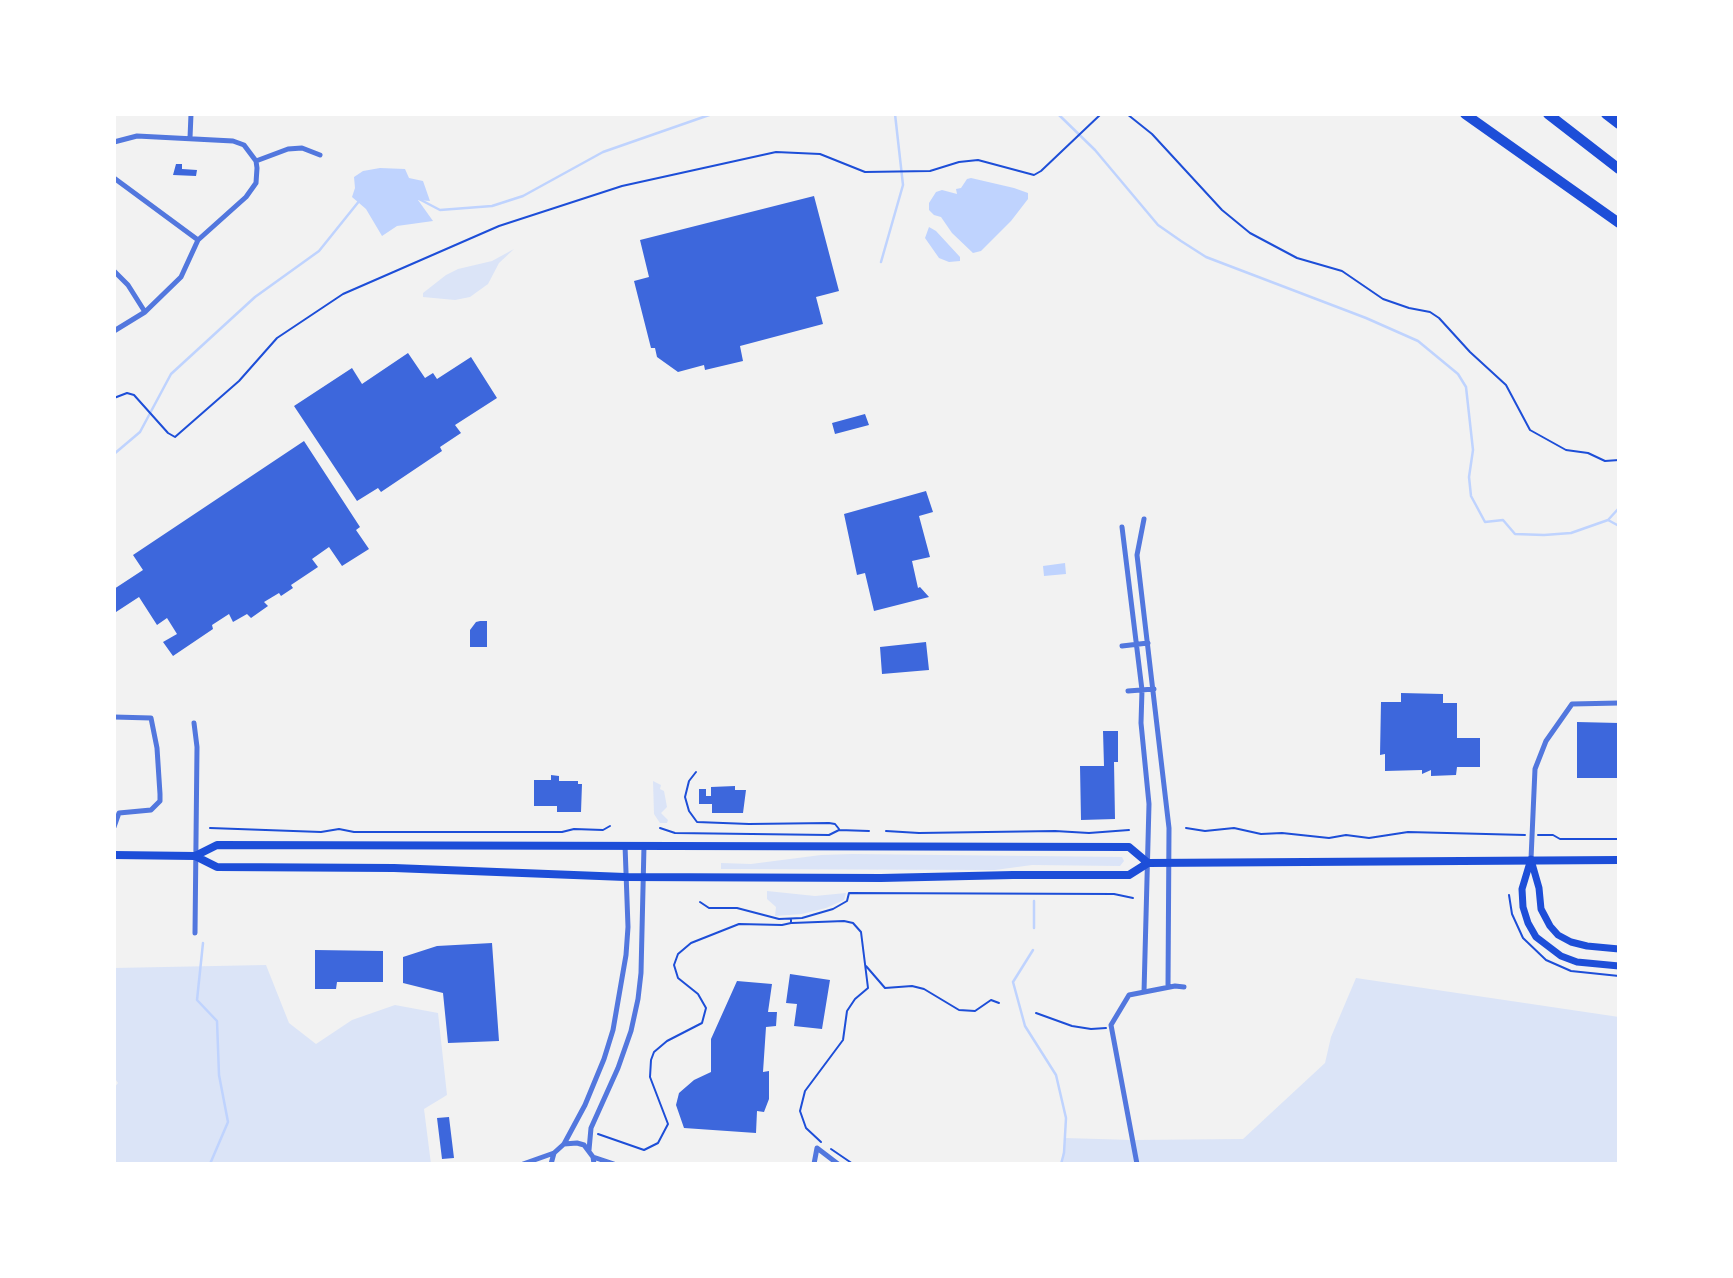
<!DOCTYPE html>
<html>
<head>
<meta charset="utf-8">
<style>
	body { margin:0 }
	#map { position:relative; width:1733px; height:1278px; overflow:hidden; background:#f2f2f2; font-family:Literata,serif }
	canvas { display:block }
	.frame { position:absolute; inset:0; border:116px solid #fff; pointer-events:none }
</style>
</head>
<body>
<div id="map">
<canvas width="1733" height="1278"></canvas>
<div class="frame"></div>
</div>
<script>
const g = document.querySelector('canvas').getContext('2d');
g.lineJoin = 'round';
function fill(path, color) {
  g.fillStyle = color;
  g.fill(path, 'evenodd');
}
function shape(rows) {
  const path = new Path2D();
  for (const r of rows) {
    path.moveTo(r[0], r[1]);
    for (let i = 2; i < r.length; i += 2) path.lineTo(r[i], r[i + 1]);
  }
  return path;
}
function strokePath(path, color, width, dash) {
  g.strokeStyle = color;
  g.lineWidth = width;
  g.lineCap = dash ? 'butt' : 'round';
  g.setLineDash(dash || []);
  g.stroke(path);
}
fill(shape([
	[514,249,499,263,488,284,470,297,455,300,423,297,423,293,446,275,458,269,492,261],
	[653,781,661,785,660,789,664,791,667,807,661,813,668,820,667,823,660,823,654,814],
	[852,854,1122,857,1124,861,1120,866,1032,865,995,870,721,869,721,863,751,864,821,855],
	[767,891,815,896,846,893,844,900,826,908,802,914,775,916,776,907,767,899],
	[266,965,289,1023,316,1044,352,1020,395,1005,438,1013,447,1095,424,1109,431,1164,114,1164,114,1088,118,1083,114,1077,114,968],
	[1356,978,1619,1017,1619,1164,1061,1164,1065,1138,1132,1140,1243,1139,1325,1063,1331,1037]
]), '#dbe4f7');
fill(shape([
	[380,168,405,169,409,178,423,181,430,201,418,200,433,221,397,226,382,236,366,209,352,197,355,188,354,177,363,171],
	[971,178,1014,188,1028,193,1028,199,1011,221,981,251,973,253,952,233,941,217,934,215,929,210,929,203,936,192,942,190,957,194,956,189,961,188,967,179],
	[929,227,936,231,960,257,960,261,949,262,939,258,925,238],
	[1065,563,1066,574,1044,576,1043,566]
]), '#bfd3fe');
strokePath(shape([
	[1058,114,1095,150,1158,225,1181,241,1206,257,1366,318,1418,341,1458,374,1466,387,1473,450,1469,477,1471,496,1485,522,1503,520,1515,534,1544,535,1571,533,1608,520,1619,526],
	[419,199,440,210,492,206,523,196,603,152,712,114],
	[881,262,903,185,895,114],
	[114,454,140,432,171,374,255,297,319,251,360,200],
	[1608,520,1619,508],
	[1034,928,1034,901],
	[203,943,197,1000,217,1021,219,1075,228,1122,210,1164],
	[1033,950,1013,982,1025,1026,1056,1075,1066,1118,1064,1153,1061,1164]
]), '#bfd3fe', 2.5);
fill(shape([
	[176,164,182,164,182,169,197,170,196,176,173,175],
	[814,196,839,291,816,297,823,324,740,346,743,361,705,370,704,365,678,372,657,357,655,348,651,348,634,281,649,277,640,240],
	[408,353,425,378,433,373,437,379,471,357,497,398,455,425,461,433,440,447,442,451,381,492,378,488,357,501,294,406,352,368,362,384],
	[865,414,869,425,835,434,832,423],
	[304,441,360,527,356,530,369,549,342,566,329,547,312,559,318,567,291,585,293,588,281,596,279,593,264,602,268,606,251,618,247,614,233,622,229,614,212,625,213,629,173,656,163,642,177,634,167,618,157,625,139,597,116,612,114,589,143,570,133,555],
	[926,491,933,512,919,516,930,557,912,561,918,588,920,587,929,597,874,611,865,573,857,575,844,514],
	[480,621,487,621,487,647,470,647,470,630,476,622],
	[926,642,929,670,882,674,880,647],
	[1401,693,1443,694,1443,703,1457,703,1457,738,1480,738,1480,767,1457,767,1456,775,1431,776,1431,770,1422,774,1422,770,1385,771,1385,754,1380,755,1381,702,1401,702],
	[1577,722,1619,723,1619,778,1577,778],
	[1103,731,1118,731,1118,762,1114,762,1115,819,1081,820,1080,766,1104,766],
	[551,775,559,776,559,781,578,781,578,784,582,784,581,812,557,812,557,806,534,806,534,780,551,780],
	[735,786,735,790,746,790,743,813,712,813,712,804,699,804,699,789,706,789,706,796,711,796,711,787],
	[492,943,499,1041,448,1043,443,993,403,983,403,957,437,946],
	[315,950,383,951,383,982,337,982,336,989,315,989],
	[790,974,830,980,822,1029,794,1026,797,1004,786,1003],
	[737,981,772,984,768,1012,777,1012,776,1026,766,1027,763,1072,769,1071,769,1099,764,1112,757,1111,756,1133,684,1128,676,1105,679,1093,694,1080,711,1072,711,1039],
	[449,1117,454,1158,442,1159,437,1118]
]), '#3d67dc');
strokePath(shape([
	[1127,114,1152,134,1222,210,1250,233,1297,258,1342,271,1383,299,1409,308,1430,312,1439,318,1470,352,1506,385,1530,430,1566,450,1588,453,1605,461,1619,460],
	[114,398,127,393,134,395,168,433,175,437,239,381,277,338,343,294,499,226,622,186,776,152,820,154,865,172,930,171,959,162,978,160,1034,175,1041,171,1101,114],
	[696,772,689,781,685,797,689,811,697,822,749,824,829,823,835,824,839,829],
	[210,828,321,832,339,829,354,832,562,832,574,829,603,830,610,826],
	[660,828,675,833,829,835,839,830,869,831],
	[1186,828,1205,831,1234,828,1261,834,1282,833,1329,838,1346,835,1369,838,1408,832,1525,835],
	[886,831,919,833,1055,831,1089,833,1129,830],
	[1538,835,1553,835,1560,839,1619,839],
	[1509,895,1512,914,1523,938,1546,960,1571,971,1619,976],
	[700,902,709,908,737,908,779,919,802,918,833,909,847,901,849,893,1114,894,1133,898],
	[792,923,844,921,853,923,861,932,868,988,855,999,847,1011,843,1040,805,1091,800,1111,806,1128,821,1142],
	[866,966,885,988,912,986,924,989,959,1010,975,1011,991,1000,999,1003],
	[1036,1013,1072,1026,1091,1029,1106,1028],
	[598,1134,644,1150,658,1143,668,1124,650,1077,651,1060,654,1052,667,1041,702,1023,706,1008,698,994,678,978,674,965,678,954,691,943,739,924,782,925,791,923,791,920],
	[831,1149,853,1164]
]), '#1d4ed8', 2);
strokePath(shape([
	[190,138,191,114],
	[114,142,137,136,233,141,244,145,256,161,257,168,256,183,246,197,198,240,181,277,145,312,114,331],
	[256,161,288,149,302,148,320,155],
	[114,178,198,240],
	[114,271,128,285,145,312],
	[1144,519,1137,555,1169,828,1168,987],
	[1122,527,1142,690,1141,723,1149,804,1144,992],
	[1122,646,1148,643],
	[1128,691,1154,689],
	[114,717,151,718,157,748,160,794,160,801,151,810,119,813,114,827],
	[194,723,197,747,195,933],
	[1531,859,1535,769,1546,741,1572,704,1619,703],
	[564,1144,577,1143,584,1145,593,1157,594,1164],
	[589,1150,591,1128,618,1068,631,1031,638,999,641,973,644,846],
	[593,1157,614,1164],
	[523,1164,554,1153],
	[551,1164,554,1153,564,1144,585,1105,604,1059,613,1030,626,955,628,927,625,845],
	[814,1164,817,1148,838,1164],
	[1137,1164,1111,1025,1129,995,1175,986,1184,987]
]), '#5277de', 5);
strokePath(shape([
	[1531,859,1522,889,1523,907,1528,923,1536,937,1561,956,1577,962,1619,966],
	[1531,860,1539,888,1541,909,1550,926,1558,935,1571,942,1587,946,1619,949]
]), '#1d4ed8', 7);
strokePath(shape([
	[114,855,195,856,217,845,1129,847,1148,863],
	[195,856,217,867,394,868,625,877,881,878,1013,875,1129,875,1148,863,1619,860]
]), '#1d4ed8', 8);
strokePath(shape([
	[1465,114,1619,223],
	[1548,114,1619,169],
	[1606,114,1619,124]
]), '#1d4ed8', 10);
</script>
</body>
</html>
